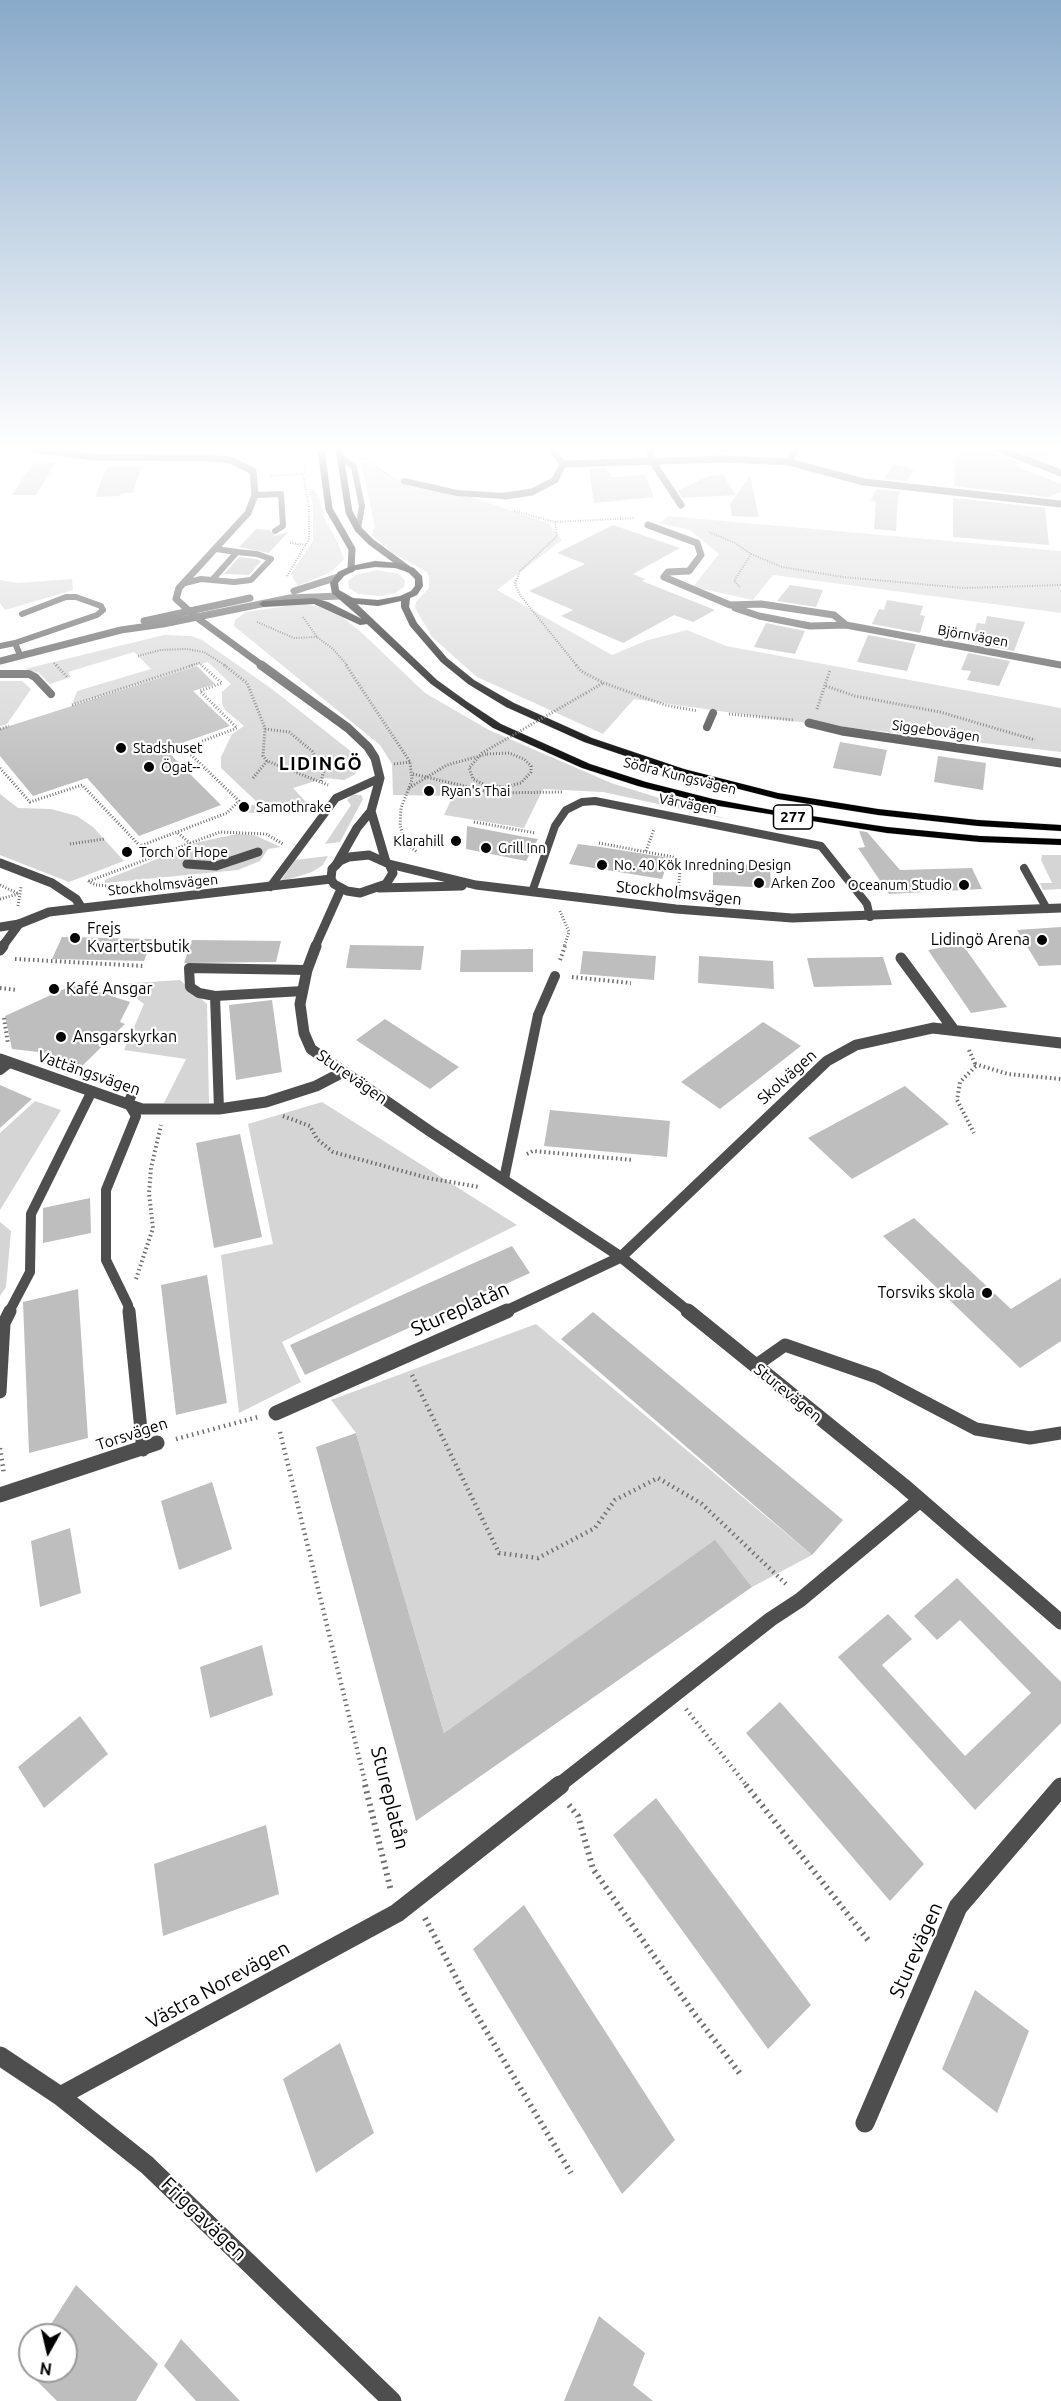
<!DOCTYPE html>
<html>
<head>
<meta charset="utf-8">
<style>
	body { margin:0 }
	#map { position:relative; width:1061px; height:2401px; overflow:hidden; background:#fff; font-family:Ubuntu,sans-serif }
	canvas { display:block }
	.north { position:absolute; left:18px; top:2323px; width:60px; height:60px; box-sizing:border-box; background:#fff; border:2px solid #999; border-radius:50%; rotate:188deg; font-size:16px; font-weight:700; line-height:24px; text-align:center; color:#000 }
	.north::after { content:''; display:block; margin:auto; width:21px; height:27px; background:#000; clip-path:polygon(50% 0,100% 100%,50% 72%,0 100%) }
</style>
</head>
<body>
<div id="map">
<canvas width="1061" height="2401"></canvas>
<div class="north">N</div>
</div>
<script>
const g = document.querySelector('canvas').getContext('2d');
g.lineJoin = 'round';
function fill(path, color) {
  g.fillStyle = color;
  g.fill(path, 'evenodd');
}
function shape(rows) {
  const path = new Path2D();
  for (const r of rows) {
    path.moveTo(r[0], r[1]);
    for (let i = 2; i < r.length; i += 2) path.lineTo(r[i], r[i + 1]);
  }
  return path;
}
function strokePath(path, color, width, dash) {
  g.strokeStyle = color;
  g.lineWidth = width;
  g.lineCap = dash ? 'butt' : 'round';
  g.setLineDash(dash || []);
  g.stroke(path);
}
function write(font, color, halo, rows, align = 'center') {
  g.font = font + ' Ubuntu,sans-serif';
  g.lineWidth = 4.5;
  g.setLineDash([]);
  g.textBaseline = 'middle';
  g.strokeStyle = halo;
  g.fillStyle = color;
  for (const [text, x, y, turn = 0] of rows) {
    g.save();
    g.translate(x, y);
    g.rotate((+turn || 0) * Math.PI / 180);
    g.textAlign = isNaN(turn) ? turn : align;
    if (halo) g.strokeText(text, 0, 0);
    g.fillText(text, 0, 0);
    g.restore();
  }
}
fill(shape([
	[361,463,367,463,409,485,475,498,549,524,562,540,497,590,612,655,648,640,687,630,726,646,1061,708,1061,752,783,720,634,699,603,734,477,677,433,638,415,608,416,602,429,588,429,577,427,572,394,554,372,535,375,527],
	[309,490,314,490,320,499,325,520,337,541,344,559,331,572,298,586,291,574,313,541,313,506],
	[668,516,1061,551,1061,613,773,575,753,600,693,587,719,554,690,530,660,523],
	[377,570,398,574,405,580,404,587,395,593,380,596,358,594,349,588,348,581,356,575],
	[72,579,73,590,5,610,0,603,0,580,17,583],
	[301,604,321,607,341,616,362,633,425,693,489,730,611,783,727,819,603,792,543,789,524,828,444,815,453,796,393,795,392,764,380,745,234,626,235,620,246,612],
	[164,635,191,636,202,640,272,689,353,753,358,770,354,775,344,780,325,778,293,788,306,802,268,814,240,812,242,809,258,803,221,768,221,757,232,734,244,726,225,710,222,703,222,692,231,684,208,662,72,705,77,691,151,669,134,652,68,672,71,677,50,684,39,673,25,669],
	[0,681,22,681,31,689,7,724,0,726],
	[0,794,18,808,51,809,77,816,93,827,124,861,69,882,0,855],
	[352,795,361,795,363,799,340,842,325,844,351,805,347,800],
	[237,834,254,835,281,847,268,849,260,861,238,870,105,883,105,880,199,842],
	[1042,855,1061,855,1061,889,1043,890,1040,883,1052,883,1041,860],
	[328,856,323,865,312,872,280,882,295,860],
	[180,980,207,1004,209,1103,164,1103,186,1059,124,1050,144,1004,117,984],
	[35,1101,61,1110,0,1210,0,1133],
	[322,1102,517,1225,282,1342,301,1382,239,1413,221,1255,273,1244,248,1124],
	[0,1222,11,1231,6,1287,0,1296],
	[536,1324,812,1555,752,1587,715,1541,444,1733,356,1433,331,1400]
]), '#d5d5d5');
fill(shape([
	[956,449,993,449,997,454,1020,463,1014,465,1061,484,1061,492,1048,497,954,486],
	[1015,449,1049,449,1049,454,1037,458],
	[56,462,36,495,12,495,33,463],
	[894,464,914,470,907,481,884,479],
	[107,467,141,467,133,493,122,493,120,496,95,497],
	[606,468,611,477,645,475,654,497,594,503,589,469],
	[723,475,736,495,750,476,759,517,732,516,730,504,736,495,683,498,678,491,708,476],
	[877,489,901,492,898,496,896,531,874,529,876,502,870,500],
	[953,498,1045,508,1049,545,953,537],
	[613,525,680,548,633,574,645,579,642,581,715,610,693,622,674,615,623,643,561,616,573,610,529,591,585,564,557,553],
	[256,529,270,530,275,536,288,532,269,553,239,547],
	[239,557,256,559,261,561,249,575,224,574],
	[790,585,823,590,816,607,777,601],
	[887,600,923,606,920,615,925,616,920,633,872,624,879,609,884,610],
	[987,616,1025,622,1014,651,972,643,977,623,985,624],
	[766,623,805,631,795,654,754,647],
	[868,635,916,644,907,671,857,662],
	[968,653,1010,661,999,686,967,680,971,671,961,670],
	[197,666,215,684,193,691,230,726,165,749,221,805,139,836,87,778,33,796,0,756,0,729],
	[840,742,887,750,881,776,833,768],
	[938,756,986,763,983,790,934,782],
	[467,826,520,836,538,839,526,861,466,849],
	[859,831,867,832,900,870,972,868,982,889,889,894,858,848,865,847],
	[578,844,601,847,669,858,662,879,569,864],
	[713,863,770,866,771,888,713,885],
	[1061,927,1061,965,1039,966,1017,930],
	[62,937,152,939,144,961,52,959],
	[192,940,281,941,276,962,184,963],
	[962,944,1007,1007,971,1013,928,950],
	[350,945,424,946,421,970,346,968],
	[533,949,533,972,460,972,461,950],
	[583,951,656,956,654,980,580,974],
	[699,956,773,961,774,989,698,983],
	[883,957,892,985,814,987,807,958],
	[75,984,130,1002,120,1022,125,1024,81,1067,47,1053,12,1049,5,1016],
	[272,1000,282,1072,236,1080,229,1005],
	[385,1019,459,1067,430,1089,356,1040],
	[763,1022,801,1046,720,1109,681,1082],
	[0,1085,32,1099,0,1128],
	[905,1086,949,1124,852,1179,808,1138],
	[550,1110,670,1121,667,1157,544,1146],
	[240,1134,262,1237,214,1248,196,1143],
	[90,1198,91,1233,43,1243,43,1208],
	[914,1218,1011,1309,1061,1278,1061,1341,1020,1368,883,1236],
	[512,1246,530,1273,305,1375,290,1345],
	[207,1275,227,1403,176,1415,161,1285],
	[78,1289,88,1438,29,1453,23,1302],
	[593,1312,843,1520,812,1555,561,1339],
	[356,1433,444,1733,715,1540,752,1587,416,1821,316,1447],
	[212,1482,232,1549,179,1570,161,1501],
	[70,1528,81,1593,40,1607,31,1541],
	[957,1578,1061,1682,1061,1723,975,1810,838,1657,888,1614,912,1639,882,1665,965,1756,1031,1693,960,1620,937,1640,914,1616],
	[262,1645,273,1695,210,1718,200,1667],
	[780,1702,924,1864,890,1901,746,1733],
	[80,1716,108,1754,44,1808,18,1767],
	[656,1798,811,2005,768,2049,613,1835],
	[266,1825,279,1894,163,1936,154,1864],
	[524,1905,675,2140,622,2194,473,1949],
	[975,1990,1029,2031,997,2113,942,2069],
	[340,2043,374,2133,316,2173,283,2079],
	[76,2285,158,2364,136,2401,57,2401,24,2368,30,2358,30,2371,66,2371,66,2335,44,2335],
	[599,2316,645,2353,633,2385,653,2401,564,2401],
	[181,2339,240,2401,196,2401,164,2366]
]), '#bebebe');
const primary = shape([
	[375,561,399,563,414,568,422,576,423,586,417,595,410,598,409,607,417,623,447,658,474,680,514,703,592,738,684,769,778,793,878,809,978,820,1061,825,1061,831,978,826,878,815,778,799,676,773,584,742,506,707,468,684,441,662,410,626,401,607,401,601,378,606,357,604,437,680,466,701,501,724,590,764,646,782,713,799,777,811,887,827,980,836,1061,839,1061,845,980,842,887,833,713,805,638,786,582,768,493,728,431,684,367,624,360,625,314,604,263,607,259,604,263,601,314,598,328,602,362,619,332,593,330,583,338,572,351,566,375,561],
	[375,567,395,568,408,572,415,579,415,586,411,591,400,596,378,600,353,598,339,590,338,583,344,576,356,570,375,567]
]);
strokePath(primary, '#dbdbdb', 1);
strokePath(shape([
	[370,463,389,475],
	[271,476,303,474],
	[514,511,555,522,557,536,520,571,515,584,520,595,577,666],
	[555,522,635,518],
	[709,532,735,543,751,554,734,581,740,587],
	[290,543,307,545],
	[751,554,782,567,843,577,964,588,1061,585],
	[287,576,309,539,309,506,303,474,306,465],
	[303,617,317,637,333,649,348,666],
	[257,622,294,638,317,637],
	[138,656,161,650,186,649,204,652,226,666],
	[54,663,57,666],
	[189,666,199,663,203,666]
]), '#707070', 2, [1, 1.5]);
strokePath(shape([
	[56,665,68,678],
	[224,665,247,683,265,728,263,756,267,761,328,785],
	[346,665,410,762,412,780,401,808,400,825,405,843,417,852],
	[576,665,581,671,604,683,665,705,698,711],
	[826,686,855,696,940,712,1035,740],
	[586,693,603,683],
	[72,705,194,665],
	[817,709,830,670],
	[729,714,793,720],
	[0,729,9,726],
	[265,729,289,732,312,751,324,770,321,782],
	[394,764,410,762],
	[0,768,30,802,82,785,140,846,227,813,239,801,184,748,237,728,200,691,222,683,201,665],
	[413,774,494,793,562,792],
	[253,778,267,761],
	[409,788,447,765,487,754],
	[474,822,536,833],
	[178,833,191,844],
	[599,843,673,857,680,871,678,893],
	[70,844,104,839],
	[646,851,654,829],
	[88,881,96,885,108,886],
	[89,881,220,832,266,834,283,844],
	[0,885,19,894],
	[0,899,18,894],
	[18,906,21,887],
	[560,911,569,932,564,947]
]), '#707070', 3, [1, 2]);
strokePath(shape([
	[15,959,144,966],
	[560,960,565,946],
	[572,977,631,983],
	[0,988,17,990],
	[4,1018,8,1044],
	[969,1050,976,1066,960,1082,957,1100,974,1133],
	[975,1064,1008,1074,1061,1079],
	[283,1116,310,1126,317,1139,333,1152,428,1178,479,1187],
	[527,1154,533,1151,633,1160],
	[136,1279,153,1228,149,1193,151,1168,161,1125]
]), '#707070', 4, [1.5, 3]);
strokePath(shape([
	[412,1375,499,1553,538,1558,595,1528,615,1500,658,1478,702,1504,787,1585],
	[280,1432,366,1786],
	[176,1439,258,1417],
	[0,1448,4,1474],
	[686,1709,747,1786]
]), '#707070', 4.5, [1.5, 4]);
strokePath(shape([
	[365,1785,391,1891],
	[746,1785,868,1940],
	[569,1805,578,1816,593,1869,693,2012,741,2075],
	[425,1918,466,1997,571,2173]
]), '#707070', 6, [2, 4.5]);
strokePath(shape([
	[340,456,354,467,362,506,358,529],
	[404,481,457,493,505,496],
	[255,495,281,494,283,526,275,531],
	[213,579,237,552,216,549],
	[185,583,201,579,234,582,251,580,271,559,257,554,237,552],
	[0,646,15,643],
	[20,655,15,643,97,615,103,610,101,606,76,597,66,597,22,614]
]), '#4e4e4e', 6);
strokePath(shape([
	[0,674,29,674,35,677,51,694],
	[707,727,713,713],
	[1024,868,1047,909],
	[270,887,336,798,380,778],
	[532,892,555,826,566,810,582,802,595,801,821,846,867,904,870,917]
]), '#4e4e4e', 8);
strokePath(shape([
	[215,996,199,993,190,987,189,968,307,970],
	[0,1070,9,1063],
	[219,1109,215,996,303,991],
	[504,1179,538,1015,555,976],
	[9,1312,30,1272,31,1214,92,1091],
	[129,1312,128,1305,106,1260,106,1190,136,1116,128,1103,133,1092]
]), '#4e4e4e', 10);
strokePath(shape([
	[129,1311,143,1450],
	[755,1366,785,1345,877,1377,976,1429,1030,1438,1061,1433],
	[0,1392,4,1323,10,1311]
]), '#4e4e4e', 13);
strokePath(shape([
	[187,864,216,866,258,852],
	[0,927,19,924]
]), '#4e4e4e', 9);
strokePath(shape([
	[34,449,93,457,213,458,230,460,253,471,255,495,248,513,179,588,176,599,196,617,263,666],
	[649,449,652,461,681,505],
	[795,449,789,462,864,482,1061,504],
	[999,449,1061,473],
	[563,464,725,459,789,462],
	[505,496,532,492,555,480,563,464,552,449],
	[648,525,697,543,701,555,689,571,668,572,664,577,730,605,761,604,834,615,846,625,1061,665],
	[735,608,759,616,810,626,846,625]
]), '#4e4e4e', 7);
strokePath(shape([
	[261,665,348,728,368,747,375,758,380,778,371,811,357,828,336,865],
	[809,723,842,731,1061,763],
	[371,811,386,862],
	[0,863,52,883,76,899,81,907],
	[315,947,341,889]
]), '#4e4e4e', 9);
strokePath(shape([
	[316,946,307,970,300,1004,304,1033,311,1049,431,1132,621,1257,689,1312],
	[901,958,954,1030],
	[0,1059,142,1109,219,1109,266,1102,316,1086,343,1072],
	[504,1312,621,1257,827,1061,856,1045,933,1028,1061,1043]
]), '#4e4e4e', 11);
strokePath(shape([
	[688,1311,903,1485,1061,1622],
	[276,1413,507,1311],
	[0,1495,157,1443],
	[558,1786,771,1619,800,1600,920,1500]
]), '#4e4e4e', 15);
strokePath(shape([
	[0,2056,60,2096,147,2165,392,2401],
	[60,2096,397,1913,560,1785],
	[865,2123,958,1907,1061,1787]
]), '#4e4e4e', 19);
strokePath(shape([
	[294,591,338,577],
	[144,621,250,598],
	[0,661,121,630,163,624,290,598,340,596]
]), '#4e4e4e', 7);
strokePath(shape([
	[369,855,389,864,393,873,386,884,360,893,347,891,334,884,331,879,332,869,340,861,349,857,369,855],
	[389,864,476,885,676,909,792,918,1061,908],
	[379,888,462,886],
	[2,947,19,924,49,912,331,879]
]), '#4e4e4e', 9);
strokePath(shape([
	[0,950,3,946]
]), '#4e4e4e', 11);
strokePath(shape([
	[321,449,329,509,352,549,351,569],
	[339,449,349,512,358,529,371,542,408,569]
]), '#1b1b1b', 7);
fill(primary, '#000');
strokePath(shape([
	[487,754,509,753,524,759,531,766,531,772,521,783,505,787,485,785,473,779,469,768,482,753,586,693]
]), '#707070', 3, [1, 2]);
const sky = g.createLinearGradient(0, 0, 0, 785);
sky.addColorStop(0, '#89aaca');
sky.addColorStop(0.57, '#fff');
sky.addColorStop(1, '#ffffff00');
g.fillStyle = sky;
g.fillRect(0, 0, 1061, 785);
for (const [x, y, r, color] of [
	[121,748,6,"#000"],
	[149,767,6,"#000"],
	[429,791,6,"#000"],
	[244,807,6,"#000"],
	[456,841,6,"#000"],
	[486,848,6,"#000"],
	[127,852,6,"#000"],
	[602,865,6,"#000"],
	[759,883,6,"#000"],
	[964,885,6,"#000"],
	[75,938,6,"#000"],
	[1042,940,6,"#000"],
	[54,989,6,"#000"],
	[61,1037,6,"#000"],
	[987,1293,6,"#000"]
]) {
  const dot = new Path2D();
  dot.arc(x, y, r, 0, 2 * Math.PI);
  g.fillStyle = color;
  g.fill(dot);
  strokePath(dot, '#fff', 2);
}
write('14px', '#000', '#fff', [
	["Björnvägen",973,636,10],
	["Siggebovägen",936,731,8],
	["Södra Kungsvägen",680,776,14],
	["Vårvägen",688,804,11],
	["Stockholmsvägen",163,885,-6]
]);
write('14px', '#000', '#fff', [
	["Stadshuset",133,748],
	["Ögat--",161,767],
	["Ryan's Thai",441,791],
	["Samothrake",256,807],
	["Klarahill",444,841,"right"],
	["Grill Inn",498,848],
	["Torch of Hope",139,852],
	["No. 40 Kök Inredning Design",614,865],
	["Arken Zoo",771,883],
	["Oceanum Studio",952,885,"right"]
], 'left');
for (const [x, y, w] of [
	[793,817,39]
]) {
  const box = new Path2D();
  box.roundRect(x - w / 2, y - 12, w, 24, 4.5);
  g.fillStyle = '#fff';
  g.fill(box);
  strokePath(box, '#000', 1.5);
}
write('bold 15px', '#000', null, [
	["277",793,817]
]);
write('16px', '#000', '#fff', [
	["Stockholmsvägen",679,893,6],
	["Vattängsvägen",89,1073,19],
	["Sturevägen",352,1077,35],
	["Skolvägen",787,1077,-42],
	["Sturevägen",788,1393,39],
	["Torsvägen",132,1434,-18]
]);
write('16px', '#000', '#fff', [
	["Frejs",87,929],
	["Kvartertsbutik",87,947],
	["Lidingö Arena",1030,940,"right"],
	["Kafé Ansgar",66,989],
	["Ansgarskyrkan",73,1037],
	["Torsviks skola",975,1293,"right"]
], 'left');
g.letterSpacing = '1.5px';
write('bold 18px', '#000', '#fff', [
	["LIDINGÖ",321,764]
]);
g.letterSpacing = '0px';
write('20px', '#000', '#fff', [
	["Stureplatån",460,1309,-24],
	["Stureplatån",390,1798,76],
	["Sturevägen",916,1950,-66],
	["Västra Norevägen",218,1985,-29],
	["Friggavägen",204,2219,44]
]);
</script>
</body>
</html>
